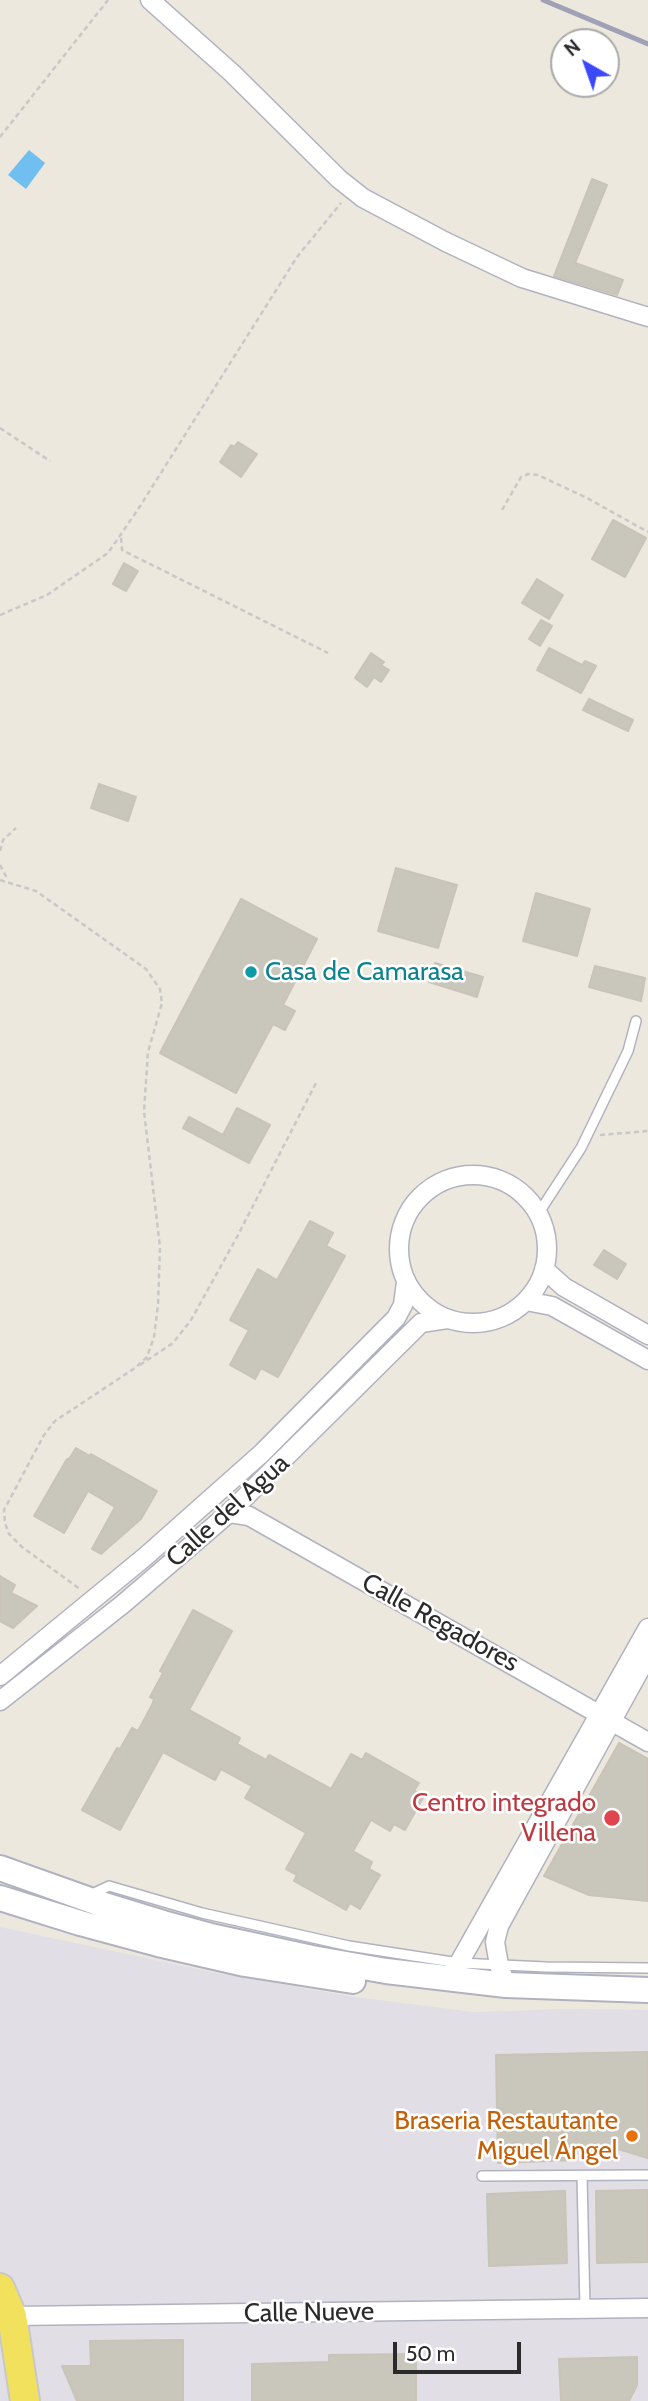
<!DOCTYPE html>
<html>
<head>
<meta charset="utf-8">
<style>
	body { margin:0 }
	#map { position:relative; width:648px; height:2401px; overflow:hidden; background:#ede8dd; font-family:Cabin,sans-serif }
	canvas { display:block }
	.north { position:absolute; left:550px; top:28px; width:70px; height:70px; box-sizing:border-box; background:#fff; border:2px solid #aaa; border-radius:50%; rotate:320deg; font-size:19px; font-weight:700; line-height:28px; text-align:center; color:#2b2b2b }
	.north::after { content:''; display:block; margin:auto; width:24px; height:32px; background:#3c49fb; clip-path:polygon(50% 0,100% 100%,50% 72%,0 100%) }
	.scale { position:absolute; left:393px; top:2342px; width:128px; height:32px; box-sizing:border-box; border:4px solid #2b2b2b; border-top:0; padding-left:9px; font-size:21px; line-height:24px; white-space:nowrap; color:#2b2b2b; -webkit-text-stroke:5px #fff; paint-order:stroke }
</style>
</head>
<body>
<div id="map">
<canvas width="648" height="2401"></canvas>
<div class="north">N</div>
<div class="scale">50 m</div>
</div>
<script>
const g = document.querySelector('canvas').getContext('2d');
g.lineJoin = 'round';
function fill(path, color) {
  g.fillStyle = color;
  g.fill(path, 'evenodd');
}
function shape(rows) {
  const path = new Path2D();
  for (const r of rows) {
    if (r.length === 3) {
      path.moveTo(r[0] + r[2], r[1]);
      path.arc(r[0], r[1], r[2], 0, 2 * Math.PI);
      continue;
    }
    path.moveTo(r[0], r[1]);
    for (let i = 2; i < r.length; i += 2) path.lineTo(r[i], r[i + 1]);
  }
  return path;
}
function strokePath(path, color, width, dash) {
  g.strokeStyle = color;
  g.lineWidth = width;
  g.lineCap = dash ? 'butt' : 'round';
  g.setLineDash(dash || []);
  g.stroke(path);
}
function write(font, color, halo, rows, align = 'center') {
  g.font = font + ' Cabin,sans-serif';
  g.lineWidth = 5;
  g.setLineDash([]);
  g.textBaseline = 'middle';
  g.strokeStyle = halo;
  g.fillStyle = color;
  for (const [text, x, y, turn = 0] of rows) {
    g.save();
    g.translate(x, y);
    g.rotate((+turn || 0) * Math.PI / 180);
    g.textAlign = isNaN(turn) ? turn : align;
    if (halo) g.strokeText(text, 0, 0);
    g.fillText(text, 0, 0);
    g.restore();
  }
}
fill(shape([
	[0,1927,217,1973,356,1997,474,2012,565,2009,648,2010,648,2401,0,2401]
]), '#e1dee6');
fill(shape([
	[29,150,45,163,26,189,8,175]
]), '#70bff0');
const building = shape([
	[592,179,607,185,575,263,623,280,617,295,554,276,592,179],
	[238,442,257,454,241,477,220,462,231,445,234,447,238,442],
	[613,520,646,538,625,577,592,559,613,520],
	[124,563,138,571,126,591,113,584,124,563],
	[537,579,563,595,549,619,522,603,537,579],
	[541,620,552,626,540,646,529,639,541,620],
	[549,648,582,665,585,661,596,666,581,693,537,670,549,648],
	[371,653,384,662,381,665,389,670,381,682,374,677,367,687,355,678,371,653],
	[589,699,633,720,628,731,583,710,589,699],
	[99,784,136,797,128,821,91,808,99,784],
	[396,868,457,885,438,948,378,931,396,868],
	[536,893,590,909,577,956,523,941,536,893],
	[241,899,317,939,283,1005,295,1011,285,1030,273,1024,236,1093,160,1053,241,899],
	[435,963,483,977,477,997,429,982,435,963],
	[595,966,645,978,641,1001,589,987,595,966],
	[237,1108,270,1125,249,1163,183,1128,189,1117,223,1135,237,1108],
	[310,1221,333,1233,326,1246,345,1256,278,1377,261,1368,255,1379,230,1365,249,1330,230,1320,258,1269,277,1280,310,1221],
	[604,1250,626,1264,617,1279,594,1265,604,1250],
	[76,1448,90,1456,91,1454,157,1491,141,1519,101,1554,92,1549,115,1507,88,1491,64,1533,34,1516,67,1459,69,1459,76,1448],
	[0,1576,15,1585,11,1593,37,1606,13,1628,0,1621,0,1576],
	[193,1610,232,1631,189,1710,240,1738,237,1744,266,1760,269,1755,331,1789,351,1754,362,1760,366,1753,419,1783,414,1791,424,1796,405,1830,394,1824,390,1831,371,1820,353,1851,372,1862,369,1869,380,1875,360,1909,350,1903,346,1910,294,1881,297,1875,286,1869,306,1833,245,1798,252,1786,221,1769,215,1780,163,1752,120,1830,82,1810,117,1748,120,1749,132,1728,138,1731,152,1705,154,1699,150,1697,163,1673,160,1671,193,1610],
	[619,1743,648,1759,648,1901,589,1895,544,1876,619,1743],
	[648,2052,648,2158,618,2149,614,2160,578,2149,575,2160,498,2163,496,2055,648,2052],
	[648,2190,648,2262,597,2263,596,2191,648,2190],
	[565,2191,567,2263,489,2266,487,2194,565,2191],
	[183,2340,183,2401,77,2401,62,2366,91,2366,90,2341,183,2340],
	[416,2354,416,2401,252,2401,252,2364,329,2362,329,2355,416,2354],
	[637,2357,637,2385,629,2401,561,2401,559,2359,637,2357]
]);
fill(building, '#c9c6bc');
strokePath(building, '#c9c4b7', 2);
const lane = shape([
	[538,1214,581,1148,628,1051,636,1021],
	[90,1895,109,1886,202,1913,349,1946,459,1963,546,1967,648,1968],
	[482,2176,648,2175],
	[582,2176,585,2309]
]);
const street = shape([
	[150,0,232,73,339,179,363,198,446,242,522,278,648,317],
	[473,1249,74],
	[544,1269,564,1287,648,1335],
	[526,1301,552,1306,648,1360],
	[229,1513,249,1516,648,1742],
	[0,1676,146,1556,262,1453,396,1318,403,1305,406,1282],
	[0,1701,123,1604,229,1513,421,1323,447,1319],
	[446,1979,459,1963,648,1628],
	[506,1985,499,1965,495,1942,499,1926,648,1655],
	[12,2316,648,2308]
]);
const secondary = shape([
	[0,1868,101,1904,163,1923,215,1937,312,1958,386,1971,506,1985,648,1990],
	[0,1898,80,1923,158,1944,245,1964,353,1981]
]);
const primary = shape([
	[0,2288,12,2316,25,2401]
]);
strokePath(lane, '#b1b2bf', 12);
strokePath(street, '#b1b2bf', 21);
strokePath(secondary, '#b1b2bf', 28);
strokePath(primary, '#c8c8c8', 32);
strokePath(shape([
	[0,137,108,0],
	[0,428,50,461],
	[502,510,521,477,528,474,538,475,587,498,648,532],
	[121,538,122,550,328,653],
	[0,615,47,595,108,553,137,511,297,257,341,203],
	[0,851,3,840,16,828],
	[0,865,8,880],
	[0,880,36,891,146,969,160,989,162,1003,148,1052,144,1111,160,1247,158,1305,154,1337,147,1357,135,1368,55,1421,44,1435,4,1510,5,1523,9,1534,22,1547,80,1589],
	[600,1135,648,1131],
	[140,1365,173,1343,191,1320,237,1237,317,1081]
]), '#c8c8c8', 2.5, [5, 3.5]);
strokePath(lane, '#fff', 9);
strokePath(street, '#fff', 18);
strokePath(secondary, '#fff', 24);
strokePath(primary, '#f2e15d', 28);
strokePath(shape([
	[543,0,648,44]
]), '#a0a0b6', 5);
for (const [x, y, r, color] of [
	[251,972,7,"#0f9aa8"],
	[612,1818,9,"#e0444e"],
	[632,2136,7,"#e8710a"]
]) {
  const dot = new Path2D();
  dot.arc(x, y, r, 0, 2 * Math.PI);
  g.fillStyle = color;
  g.fill(dot);
  strokePath(dot, '#fff', 2.5);
}
write('26px', '#0d838f', '#fff', [
	["Casa de Camarasa",265,972]
], 'left');
write('26px', '#2b2b2b', '#fff', [
	["Calle del Agua",228,1511,-42],
	["Calle Regadores",440,1623,29],
	["Calle Nueve",309,2313,-1]
]);
write('26px', '#be3a42', '#fff', [
	["Centro integrado",596,1803],
	["Villena",596,1833]
], 'right');
write('26px', '#c56008', '#fff', [
	["Braseria Restautante",618,2121],
	["Miguel Ángel",618,2151]
], 'right');
</script>
</body>
</html>
